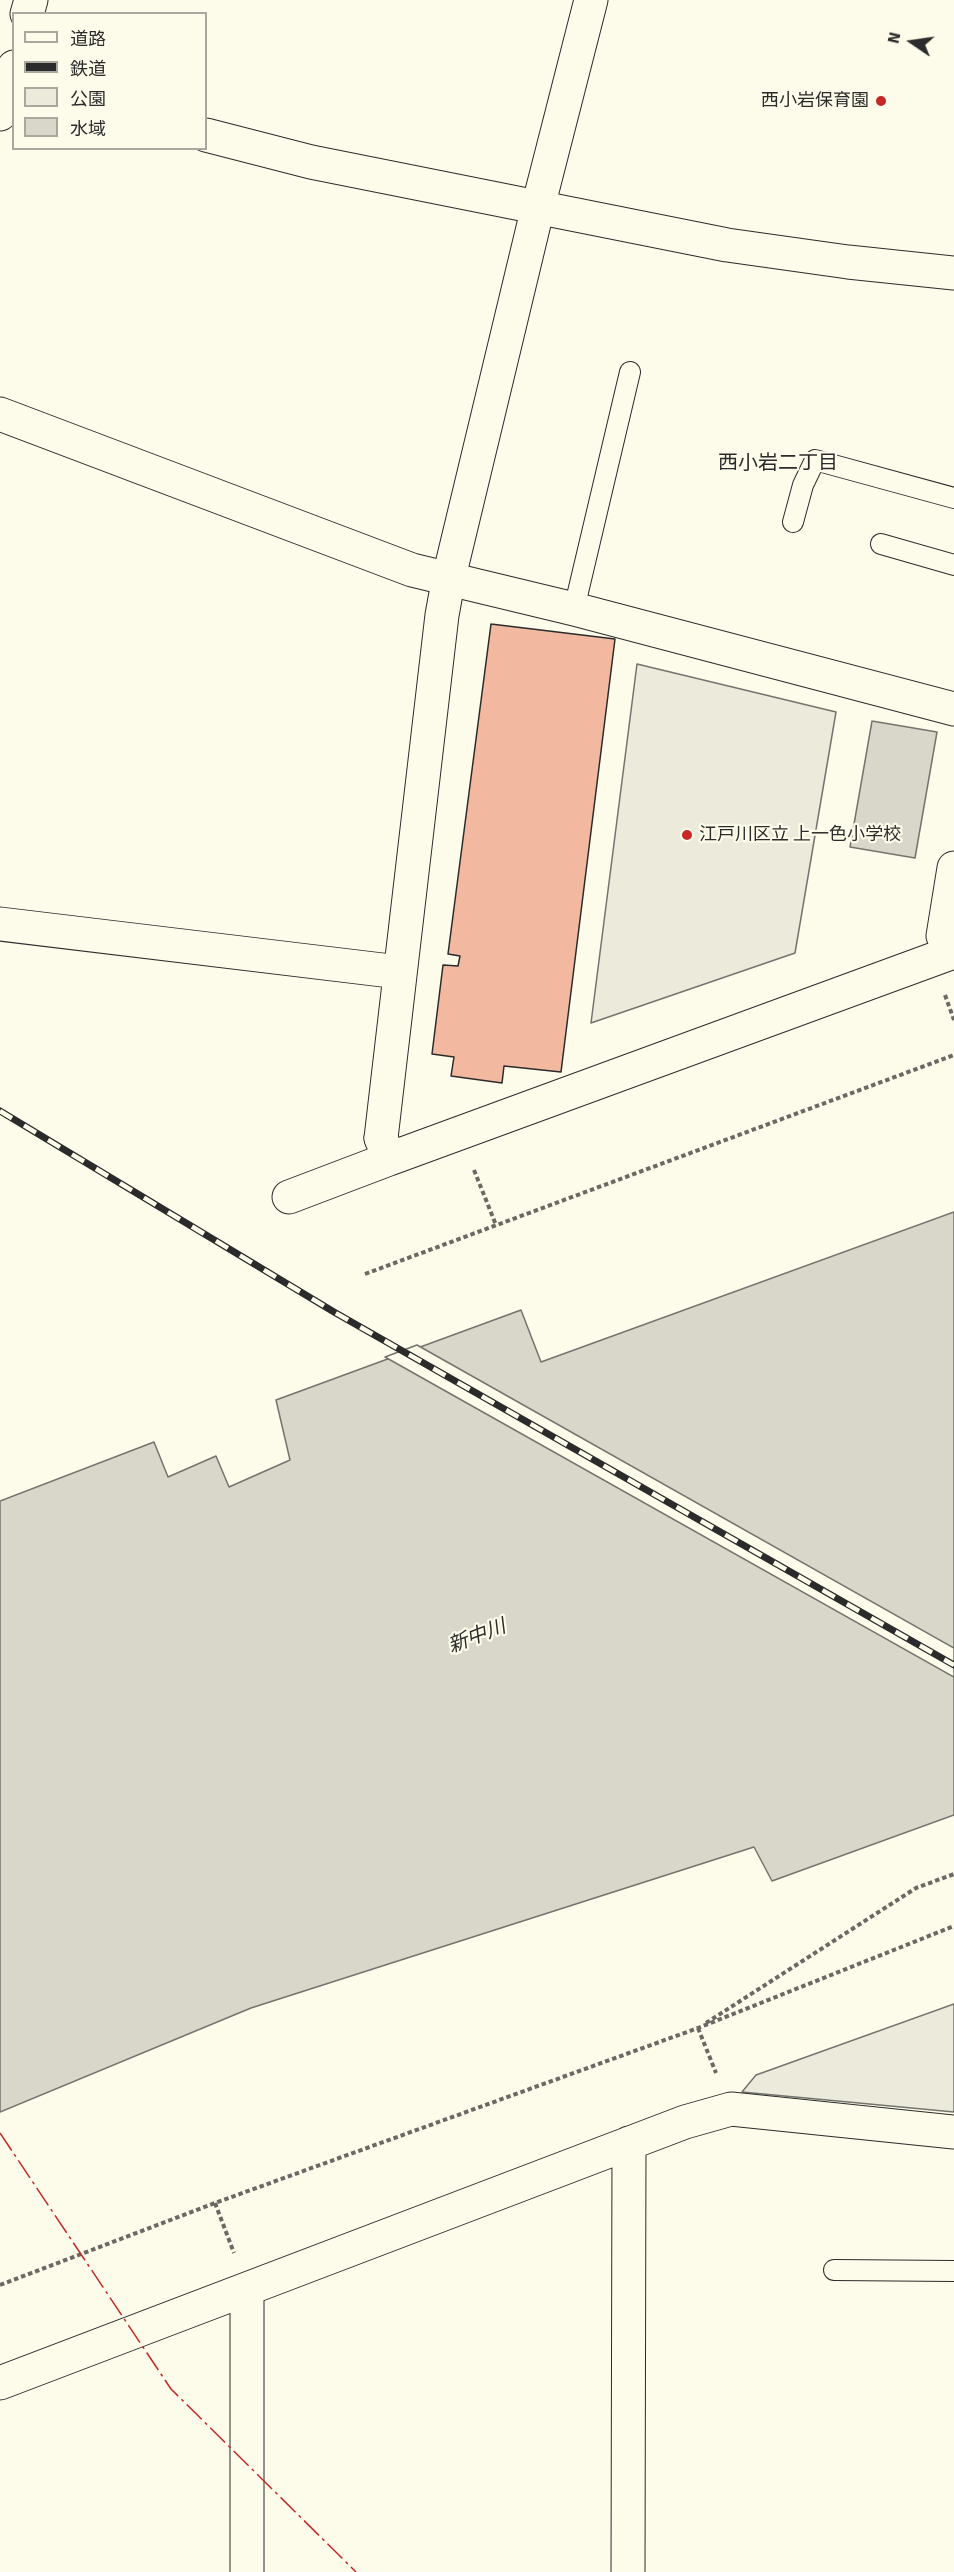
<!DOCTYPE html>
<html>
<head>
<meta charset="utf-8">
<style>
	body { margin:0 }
	#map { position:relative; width:954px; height:2572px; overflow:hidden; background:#fdfbea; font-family:Signika,"Noto Sans JP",sans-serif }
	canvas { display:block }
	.legend { position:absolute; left:12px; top:12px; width:195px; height:138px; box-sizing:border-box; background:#fdfbea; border:2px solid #a9a89e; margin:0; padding:8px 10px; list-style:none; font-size:18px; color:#2b2b2b }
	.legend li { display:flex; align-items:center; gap:12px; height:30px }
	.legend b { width:30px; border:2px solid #a9a89e }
	.north { position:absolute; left:882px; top:12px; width:60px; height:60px; -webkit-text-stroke:4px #fdfbea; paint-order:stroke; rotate:283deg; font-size:16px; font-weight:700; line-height:24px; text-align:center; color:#2b2b2b }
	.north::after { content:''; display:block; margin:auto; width:21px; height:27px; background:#2b2b2b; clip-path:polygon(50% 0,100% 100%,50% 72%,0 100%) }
</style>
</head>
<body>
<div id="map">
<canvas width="954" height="2572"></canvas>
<ul class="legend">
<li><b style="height:8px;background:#fdfbea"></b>道路</li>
<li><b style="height:8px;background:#2b2b2b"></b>鉄道</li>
<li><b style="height:16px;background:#ecebdb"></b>公園</li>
<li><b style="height:16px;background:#d8d7c9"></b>水域</li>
</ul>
<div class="north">N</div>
</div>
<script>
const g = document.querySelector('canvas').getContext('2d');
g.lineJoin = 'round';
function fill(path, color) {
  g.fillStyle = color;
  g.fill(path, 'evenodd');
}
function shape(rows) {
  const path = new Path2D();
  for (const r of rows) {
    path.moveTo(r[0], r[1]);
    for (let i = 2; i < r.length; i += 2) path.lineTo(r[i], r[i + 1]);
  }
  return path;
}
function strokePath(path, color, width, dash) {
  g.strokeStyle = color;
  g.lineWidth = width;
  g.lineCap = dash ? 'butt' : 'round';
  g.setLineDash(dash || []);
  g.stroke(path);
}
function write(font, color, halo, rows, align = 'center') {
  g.font = font + ' Signika,"Noto Sans JP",sans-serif';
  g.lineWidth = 4.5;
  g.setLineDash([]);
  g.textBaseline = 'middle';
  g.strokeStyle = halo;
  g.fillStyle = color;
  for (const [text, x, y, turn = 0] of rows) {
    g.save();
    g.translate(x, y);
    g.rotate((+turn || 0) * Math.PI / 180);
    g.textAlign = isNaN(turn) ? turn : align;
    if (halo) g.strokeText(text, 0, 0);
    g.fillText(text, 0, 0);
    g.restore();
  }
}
const green = shape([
	[637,664,836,712,795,953,591,1023,637,664],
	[954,2004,954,2112,742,2092,756,2075,954,2004]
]);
fill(green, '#ecebdb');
strokePath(green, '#74746e', 1.5);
const water = shape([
	[872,721,937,732,915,858,850,847,872,721],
	[954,1212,954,1815,772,1881,754,1847,251,2008,0,2112,0,1501,154,1442,168,1477,216,1456,229,1487,290,1460,276,1400,521,1310,541,1362,954,1212]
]);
fill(water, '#d8d7c9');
strokePath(water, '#74746e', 1.5);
const pier = shape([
	[417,1345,954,1648,954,1677,385,1357,417,1345]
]);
fill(pier, '#fdfbea');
strokePath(pier, '#74746e', 1.5);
const building = shape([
	[491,624,615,639,561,1072,504,1066,502,1083,451,1076,454,1057,432,1054,443,965,458,966,460,956,448,954,491,624]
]);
fill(building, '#f2b8a0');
strokePath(building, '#2b2b2b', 1.5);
const lane = shape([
	[793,522,803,485,815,460,954,498],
	[881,544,954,565],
	[574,609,630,372],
	[834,2270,954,2271]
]);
const street = shape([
	[27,14,31,0],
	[0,114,14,67],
	[206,135,311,162,727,245,848,262,954,273],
	[538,207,591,0],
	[0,414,412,570,574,609,954,709],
	[0,924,399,972],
	[381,1138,389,1159,948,954],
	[289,1197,389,1159],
	[247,2289,247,2572],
	[0,2383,685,2122,731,2109,954,2132],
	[628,2572,629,2143]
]);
const secondary = shape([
	[943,936,954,868],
	[381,1138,442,615,449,577,538,207]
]);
strokePath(lane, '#2b2b2b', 22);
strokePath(street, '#2b2b2b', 35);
strokePath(secondary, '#2b2b2b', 35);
strokePath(shape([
	[945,995,954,1020],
	[474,1170,496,1225],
	[365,1274,954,1055],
	[706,2023,916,1888,954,1874],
	[698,2028,716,2073],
	[215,2203,234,2253],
	[0,2285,215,2203,698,2028,954,1926]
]), '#6a6964', 4, [4.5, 3]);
strokePath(lane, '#fdfbea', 20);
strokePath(street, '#fdfbea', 33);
strokePath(secondary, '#fdfbea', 33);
const rail = shape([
	[0,1111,334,1312,954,1665]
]);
strokePath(rail, '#2b2b2b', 7);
strokePath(rail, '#fdfbea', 4.5, [14]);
strokePath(shape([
	[0,2133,171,2389,356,2572]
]), '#c62828', 1.5, [21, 4.5, 3, 4.5]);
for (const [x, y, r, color] of [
	[881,101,6,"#c62828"],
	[687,835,6,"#c62828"]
]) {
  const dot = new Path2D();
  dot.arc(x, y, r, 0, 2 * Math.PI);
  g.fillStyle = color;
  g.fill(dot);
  strokePath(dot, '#fdfbea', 2);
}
write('18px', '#2b2b2b', '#fdfbea', [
	["西小岩保育園",869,101],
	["江戸川区立 上一色小学校",699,835,"left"]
], 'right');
write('20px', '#2b2b2b', '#fdfbea', [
	["西小岩二丁目",778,464]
]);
write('italic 20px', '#2b2b2b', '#fdfbea', [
	["新中川",477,1637,-21]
]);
</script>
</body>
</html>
